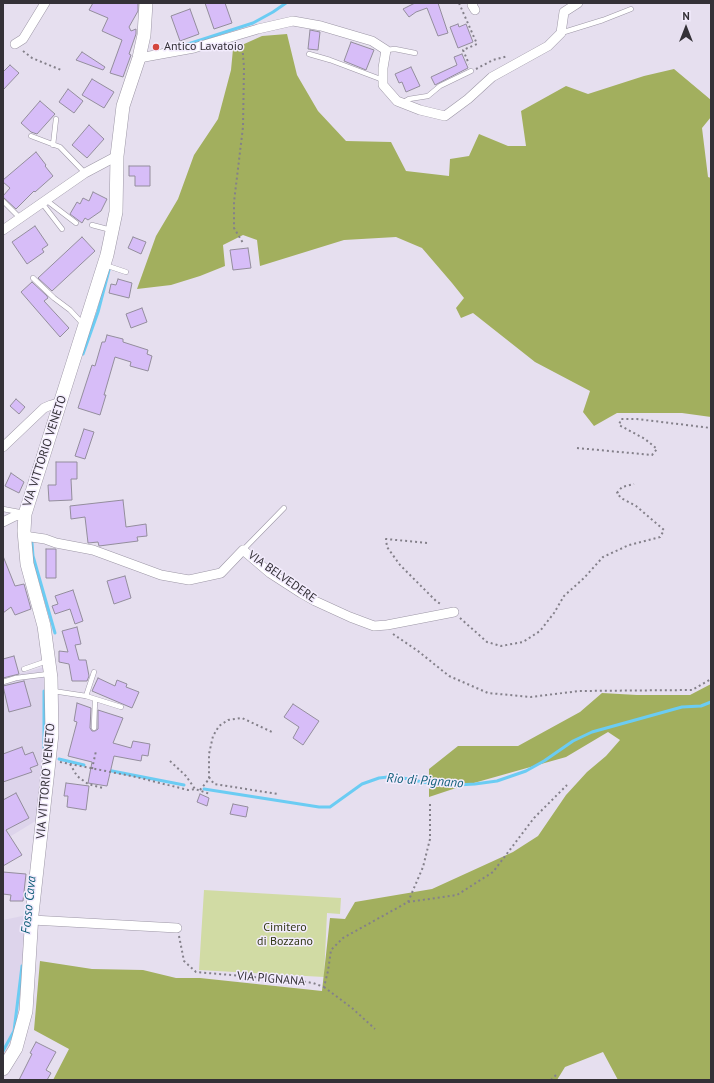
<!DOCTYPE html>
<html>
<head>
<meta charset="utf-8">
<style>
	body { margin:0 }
	#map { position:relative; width:714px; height:1083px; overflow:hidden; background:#e6dfef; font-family:"PT Sans",sans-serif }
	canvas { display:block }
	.frame { position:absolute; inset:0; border:4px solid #343137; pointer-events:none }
	.north { position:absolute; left:666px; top:8px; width:40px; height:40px; -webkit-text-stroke:3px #f3ecfd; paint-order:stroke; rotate:0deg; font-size:11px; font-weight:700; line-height:16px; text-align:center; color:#343137 }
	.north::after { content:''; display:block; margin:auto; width:14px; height:18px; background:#343137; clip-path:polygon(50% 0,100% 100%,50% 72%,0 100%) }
</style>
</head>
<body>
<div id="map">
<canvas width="714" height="1083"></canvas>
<div class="frame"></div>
<div class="north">N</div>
</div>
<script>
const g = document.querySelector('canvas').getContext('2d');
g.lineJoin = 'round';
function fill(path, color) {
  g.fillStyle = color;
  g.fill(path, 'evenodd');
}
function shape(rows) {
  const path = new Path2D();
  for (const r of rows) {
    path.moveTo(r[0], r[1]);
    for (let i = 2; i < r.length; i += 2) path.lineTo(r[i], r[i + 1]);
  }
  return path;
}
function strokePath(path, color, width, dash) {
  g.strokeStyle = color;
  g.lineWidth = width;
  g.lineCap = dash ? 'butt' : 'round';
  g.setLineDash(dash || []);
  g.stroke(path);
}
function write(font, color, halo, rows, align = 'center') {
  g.font = font + ' "PT Sans",sans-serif';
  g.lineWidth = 3;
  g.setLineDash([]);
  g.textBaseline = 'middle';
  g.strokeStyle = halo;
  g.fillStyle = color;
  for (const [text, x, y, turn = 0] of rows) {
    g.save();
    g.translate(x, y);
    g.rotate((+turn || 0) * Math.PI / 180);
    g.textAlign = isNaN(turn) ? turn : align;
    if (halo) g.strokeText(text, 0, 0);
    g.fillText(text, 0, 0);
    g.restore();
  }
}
fill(shape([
	[49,666,42,817,3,841,3,678],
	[32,914,26,1011,3,1069,3,920]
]), '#ddd4eb');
fill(shape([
	[204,890,341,898,340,914,327,913,324,977,199,970]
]), '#d1dba4');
fill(shape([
	[287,34,297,75,318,111,346,141,391,142,406,171,449,176,450,159,469,156,479,134,508,146,526,146,521,111,566,86,588,94,644,76,674,69,711,100,711,117,702,128,708,177,711,178,711,417,682,413,617,413,594,426,583,412,590,391,535,362,473,313,461,318,456,308,464,298,452,283,422,248,396,237,344,240,260,266,257,240,243,235,223,245,225,266,200,276,171,285,137,289,156,236,178,199,194,155,218,119,231,70,233,49,262,36],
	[711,684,711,1080,618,1080,603,1052,565,1067,557,1080,53,1080,69,1049,34,1030,40,961,92,969,143,970,176,978,200,978,322,991,330,918,345,919,355,902,432,889,513,852,538,836,566,795,587,772,606,756,620,740,608,732,566,757,456,788,429,797,429,769,458,746,518,746,580,712,602,693,637,695,690,695]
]), '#a2af5e');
strokePath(shape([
	[185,45,253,23,273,12,286,3],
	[83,354,98,312,109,270],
	[32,543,33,556,55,633],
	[44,691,44,748],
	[59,759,84,765],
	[107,770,184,785],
	[204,789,319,807,330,807,362,784,379,778,388,777,403,778,428,783,457,785,475,784,497,781,526,771,544,761,573,741,592,732,682,707,701,706,711,702],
	[3,1051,14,1031,22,966]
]), '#6bccf3', 3);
const building = shape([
	[93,3,138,3,138,11,129,27,131,31,136,29,136,34,129,54,131,55,123,77,110,73,122,40,102,31,108,18,89,10,93,3],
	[205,3,225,3,232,23,214,29,205,3],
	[415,3,438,3,448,33,438,36,427,8,416,12,409,17,403,9,415,3],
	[190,9,199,34,180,41,171,16,190,9],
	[458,24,459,27,466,24,473,42,458,48,450,27,458,24],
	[310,30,320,32,318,50,308,49,310,30],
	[351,42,374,50,366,70,344,61,351,42],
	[82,52,105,67,103,70,76,60,82,52],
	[462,54,468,68,435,85,431,77,457,65,454,57,462,54],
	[10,65,19,73,3,90,3,72,10,65],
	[411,67,420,86,406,92,402,82,399,83,395,74,411,67],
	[92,79,114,92,104,108,82,95,92,79],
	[68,89,83,101,74,113,59,102,68,89],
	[40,101,55,114,37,134,31,132,21,123,40,101],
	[89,125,104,139,87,158,72,145,89,125],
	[36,152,46,165,45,166,53,176,35,192,34,191,16,209,3,197,3,196,10,188,3,182,3,180,36,152],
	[129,166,150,166,150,186,135,186,135,176,129,176,129,166],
	[93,192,107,199,101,211,88,220,85,218,82,223,70,214,77,202,80,204,83,198,89,201,93,192],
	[35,226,48,245,42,249,44,252,27,264,12,242,35,226],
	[82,237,95,251,52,291,38,278,82,237],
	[133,237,146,242,141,254,128,248,133,237],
	[248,248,251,268,233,270,230,250,248,248],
	[118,279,132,283,129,298,109,293,111,284,116,285,118,279],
	[32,282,47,296,48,298,44,301,69,328,60,337,21,292,32,282],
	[142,308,147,322,131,328,126,314,142,308],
	[107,335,123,339,123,342,148,350,147,354,152,356,148,371,130,366,131,362,115,357,104,395,106,395,100,415,78,408,92,365,95,366,102,342,105,342,107,335],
	[16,399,25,407,19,414,10,406,16,399],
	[84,429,94,432,85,459,75,456,84,429],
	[56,462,77,462,77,479,71,479,72,500,49,501,48,485,56,485,56,462],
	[11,473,24,482,19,493,5,486,11,473],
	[123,500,126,527,146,524,147,536,137,537,138,541,99,546,98,542,88,543,85,517,71,519,70,506,123,500],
	[46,549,56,549,56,578,46,578,46,549],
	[3,556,15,586,24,584,31,609,15,615,11,607,3,613,3,556],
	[125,576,131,598,114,604,107,581,125,576],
	[73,590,83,621,75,624,70,609,55,614,52,606,58,604,55,596,73,590],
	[77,627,81,644,75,645,79,660,86,660,89,676,87,681,72,681,69,664,59,662,59,651,68,652,62,631,77,627],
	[14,656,19,674,3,678,3,659,14,656],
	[98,678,115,686,117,680,127,684,126,687,139,692,132,708,92,691,98,678],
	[24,681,31,706,9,712,3,686,24,681],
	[77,703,91,708,90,728,92,731,95,731,98,729,98,710,123,718,113,743,131,748,133,741,150,744,148,756,142,755,141,761,114,756,107,786,88,783,92,762,68,756,77,722,74,721,77,703],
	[293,704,319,721,303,745,293,738,299,727,284,717,293,704],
	[22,747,25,755,33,752,38,765,30,768,32,772,3,782,3,754,22,747],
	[66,783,89,786,86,810,67,807,68,796,64,796,66,783],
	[16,793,29,818,6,830,22,855,3,866,3,800,16,793],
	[200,794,209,798,207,806,197,802,200,794],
	[233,804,248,807,246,817,230,814,233,804],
	[3,872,26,874,23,901,10,901,11,895,3,894,3,872],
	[36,1042,56,1052,46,1070,51,1073,47,1080,19,1080,32,1054,30,1053,36,1042]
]);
fill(building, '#d7bdf8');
strokePath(building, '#938d9c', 1);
const lane = shape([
	[561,33,603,20,631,9],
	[386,50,395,49,415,53],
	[309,54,330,60,383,80],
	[402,103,409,99,428,96,440,86,471,71],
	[31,136,60,147,85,173],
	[53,145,56,119],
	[46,200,76,223],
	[3,201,20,218],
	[42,203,62,229],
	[92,225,111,230],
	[105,265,126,272],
	[33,278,54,298,70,310,83,324],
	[3,509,19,512],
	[243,550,284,508],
	[24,669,47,661],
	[3,682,16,678,48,674],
	[53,691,86,696,121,707],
	[86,696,94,672],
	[94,728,95,699]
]);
const street = shape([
	[473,3,472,5,475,10],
	[15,44,23,39,45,3],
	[139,58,194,48,258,29,293,21,321,26,372,41,386,50,383,68,383,85,397,101,420,110,445,116,468,99,492,77,548,46,561,33,564,12,578,3],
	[3,230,85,173,117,156],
	[3,447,44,408,51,405,62,402],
	[3,522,15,516,25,514],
	[24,536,45,539,56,543,93,550,161,575,189,580,221,573,243,550,270,573,301,593,315,601,350,617,374,626,387,625,454,612],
	[32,920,177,928]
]);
const secondary = shape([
	[3,1069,16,1048,26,1011,32,914,52,734,51,678,44,626,27,564,24,531,25,514,107,255,116,212,117,156,123,106,139,58,144,35,146,3]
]);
strokePath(lane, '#9c96a5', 5.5);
strokePath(street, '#9c96a5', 10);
strokePath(secondary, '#9c96a5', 14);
strokePath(shape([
	[459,3,477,44,463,50,469,64],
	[242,43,244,67,243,127,234,202,234,228,243,243],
	[23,51,32,58,61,70],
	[476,69,493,60,508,56],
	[577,448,652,455,657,449,645,439,619,425,621,419,637,419,711,428],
	[427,543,386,539,387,547,400,565,437,602,441,604],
	[460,618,487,642,501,646,523,642,540,631,554,613,564,596,584,578,603,557,629,545,660,537,664,530,636,506,621,498,617,493,622,487,634,484],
	[393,634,418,651,449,676,488,693,531,697,579,691,692,690,711,679],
	[170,761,186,776,195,789],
	[60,762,136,777,188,790,195,789,210,794],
	[70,764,77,776,88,784,103,788],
	[92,769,96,751],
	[209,777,214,784,278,794],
	[200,790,209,779,209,754,213,736,219,726,228,720,242,718,272,732],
	[408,902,423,867,430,839,430,801],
	[179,936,184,961,196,972,300,981,313,983,324,987,328,971,331,950,343,938,408,902,457,895,493,872,534,818,567,785],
	[324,987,352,1008,375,1029],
	[551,1080,557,1074]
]), '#84808a', 2, [2, 3]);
strokePath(lane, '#fff', 4.5);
strokePath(street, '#fff', 9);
strokePath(secondary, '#fff', 13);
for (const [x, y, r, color] of [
	[156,47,4,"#d4463e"]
]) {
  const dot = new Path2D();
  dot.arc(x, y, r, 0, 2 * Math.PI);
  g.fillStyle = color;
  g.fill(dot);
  strokePath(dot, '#f3ecfd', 1.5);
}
write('12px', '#343137', '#f3ecfd', [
	["Antico Lavatoio",164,47]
], 'left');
write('12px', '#343137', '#f3ecfd', [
	["VIA VITTORIO VENETO",45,451,-72],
	["VIA BELVEDERE",282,577,35],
	["VIA VITTORIO VENETO",46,781,-85],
	["VIA PIGNANA",271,979,5]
]);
write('12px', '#333916', '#f3ecfd', [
	["Cimitero",285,928],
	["di Bozzano",285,942]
]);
write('italic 13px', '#0f5e78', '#f3ecfd', [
	["Rio di Pignano",425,781,4],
	["Fosso Cava",29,905,-84]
]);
</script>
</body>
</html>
